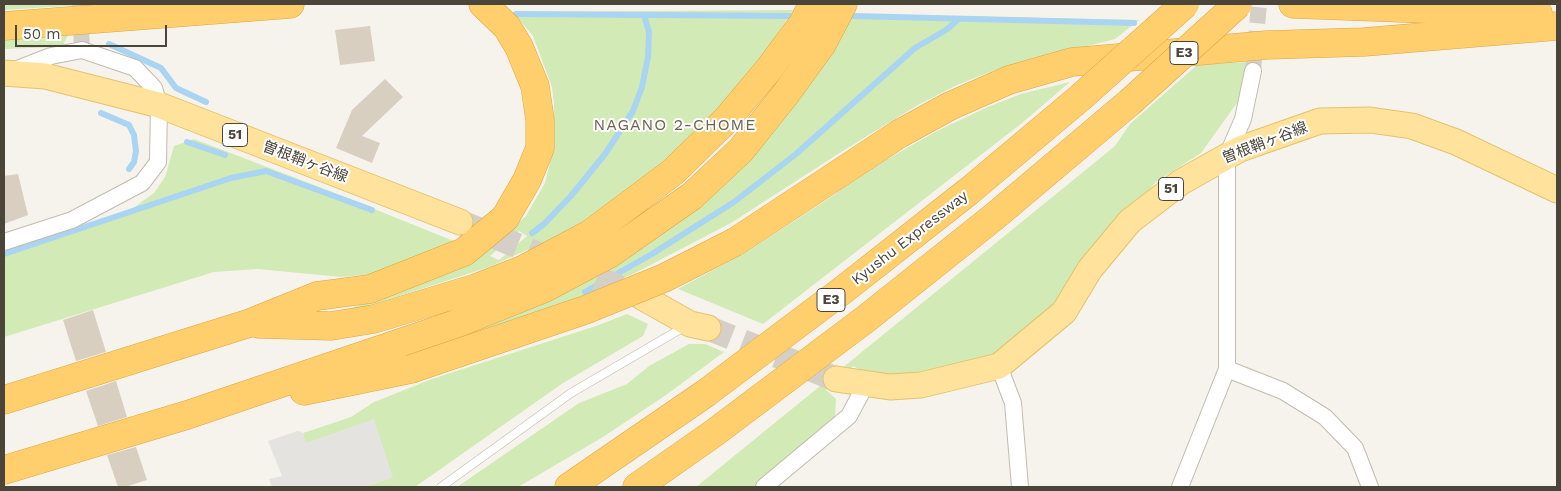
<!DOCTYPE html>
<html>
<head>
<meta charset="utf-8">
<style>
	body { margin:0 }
	#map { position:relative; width:1561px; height:491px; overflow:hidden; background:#f6f3ec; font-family:"Work Sans",sans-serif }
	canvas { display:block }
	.frame { position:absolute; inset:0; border:5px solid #4b4439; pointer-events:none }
	.scale { position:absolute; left:15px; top:25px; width:152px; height:22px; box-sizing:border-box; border:2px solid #4b4439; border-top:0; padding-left:6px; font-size:15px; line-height:18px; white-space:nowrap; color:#4b4439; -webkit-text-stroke:4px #fff; paint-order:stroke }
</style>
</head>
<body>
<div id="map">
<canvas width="1561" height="491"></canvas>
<div class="frame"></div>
<div class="scale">50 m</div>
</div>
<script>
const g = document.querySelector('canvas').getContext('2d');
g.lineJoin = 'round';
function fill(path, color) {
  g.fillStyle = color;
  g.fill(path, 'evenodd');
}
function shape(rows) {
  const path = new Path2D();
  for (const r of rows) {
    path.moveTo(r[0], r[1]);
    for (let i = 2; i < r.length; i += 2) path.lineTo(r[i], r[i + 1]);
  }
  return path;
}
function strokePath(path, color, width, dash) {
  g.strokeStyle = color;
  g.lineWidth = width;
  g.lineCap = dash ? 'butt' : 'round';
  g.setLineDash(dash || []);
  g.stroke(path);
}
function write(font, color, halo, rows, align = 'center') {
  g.font = font + ' "Work Sans","Noto Sans JP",sans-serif';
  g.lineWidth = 4;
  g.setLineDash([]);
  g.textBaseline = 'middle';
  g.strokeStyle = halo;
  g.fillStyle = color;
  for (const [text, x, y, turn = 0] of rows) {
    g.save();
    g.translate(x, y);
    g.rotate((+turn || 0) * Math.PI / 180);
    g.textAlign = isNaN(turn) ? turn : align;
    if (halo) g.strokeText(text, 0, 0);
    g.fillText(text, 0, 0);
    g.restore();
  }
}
fill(shape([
	[4,4,97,4,4,10],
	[793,10,751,74,700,130,648,175,602,211,547,241,489,267,359,309,343,311,455,271,481,256,526,216,545,183,552,154,554,104,552,87,533,36,513,12],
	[519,231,527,236,499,260,490,256],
	[853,14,1139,20,1115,39,995,70,957,85,918,105,841,152,731,223,633,274,577,298,392,360,625,259,662,234,688,214,744,163,778,127,802,95],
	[69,33,63,45,56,47,4,49,4,38],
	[1247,62,1244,88,1237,103,1201,153,1157,181,1130,210,1084,277,1006,355,929,380,867,373,853,366,826,390,836,399,835,417,758,487,696,487,1115,146,1130,124,1197,65],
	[1070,82,1022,123,763,324,678,289,748,251,834,195,859,175,937,131,990,106,1021,94],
	[194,139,327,190,456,242,376,274,341,277,258,269,214,272,4,337,4,252,129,211,154,193,165,177,174,146],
	[627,314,648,324,643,336,563,383,415,487,363,487,393,477,305,443,303,433,351,417,374,402,432,379,596,326],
	[689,344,705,344,724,352,666,395,603,437,518,487,457,487,579,403,627,384,649,366]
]), '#d2eab5');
fill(shape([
	[374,419,393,478,363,487,272,487,269,479,282,476,268,441,298,431,303,433,306,443]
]), '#e5e3e0');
strokePath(shape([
	[516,14,790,16],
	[853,16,1134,23],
	[109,44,161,68,176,88,206,102],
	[101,113,129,125,134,135,136,151,134,162,129,169],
	[187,142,225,155],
	[532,233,544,224,571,196,605,154,633,111,642,87,648,57,649,32,644,15],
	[4,254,231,178,266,171,372,210],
	[585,292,652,254,734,202,796,154,915,48,946,30,959,19]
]), '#a9d4f2', 6);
fill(shape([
	[370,26,375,61,340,65,335,30],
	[385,79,403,97,362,136,380,143,372,163,336,148,352,110],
	[18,174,28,215,4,224,4,176],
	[93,310,106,352,76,361,63,320],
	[116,381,127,417,98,426,86,391],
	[136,447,147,480,125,487,118,487,107,455]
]), '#d8cfc1');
strokePath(shape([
	[80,4,82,50],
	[1253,71,1259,4]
]), '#d4d0c8', 16, [16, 8]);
strokePath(shape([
	[460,222,642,297],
	[708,328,836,379]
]), '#d4d0c8', 25, [25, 12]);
const lane = shape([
	[441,487,571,393,684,327]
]);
const street = shape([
	[4,242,72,220,142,183,158,162,159,105,154,88,135,68,82,50,51,56,15,70],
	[999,366,1013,403,1020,487],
	[1227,369,1283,391,1325,417,1355,448,1370,487],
	[764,487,849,416,867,382],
	[1180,487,1227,369,1227,156,1243,119,1253,71]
]);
const primary = shape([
	[4,73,45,76,159,105,460,222],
	[642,297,690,324,708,328],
	[836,379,890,387,921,385,999,366,1064,312,1090,269,1130,221,1181,182,1240,149,1320,121,1370,120,1412,126,1456,142,1557,190]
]);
const highway = shape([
	[1293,4,1538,13],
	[4,26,290,4],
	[735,242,899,134,950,106,1009,80,1072,62,1267,45,1364,42,1557,26],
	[259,324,331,326,374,319,476,288,522,270,590,234,673,172,727,119,769,69,803,23,813,4],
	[304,391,411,369],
	[4,400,250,323,317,296,370,289,464,252,505,218,527,180,540,148,540,120,535,86,519,47,507,27,483,4],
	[4,470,187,415,453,325,545,288,609,254,692,196,741,150,785,95,822,44,843,4],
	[569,487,706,393,843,290,969,191,1081,97],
	[637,487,714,433,867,318,995,216,1130,102]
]);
strokePath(lane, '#c2bbae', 9);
strokePath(street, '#c2bbae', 18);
strokePath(primary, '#e6c16a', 27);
strokePath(highway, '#e0a43c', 29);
strokePath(lane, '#fff', 8);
strokePath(street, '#fff', 16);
strokePath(primary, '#ffe39c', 25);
strokePath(highway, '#ffcf6e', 28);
const highwayBridge = shape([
	[1081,97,1185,4],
	[1130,102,1238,4],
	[411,369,585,310,664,278,735,242]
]);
strokePath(highwayBridge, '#e0a43c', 29, []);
strokePath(highwayBridge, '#ffcf6e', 28);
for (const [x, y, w] of [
	[1184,53,28],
	[235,135,25],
	[1171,189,25],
	[831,300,28]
]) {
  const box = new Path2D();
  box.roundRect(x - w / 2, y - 11.5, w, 23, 4);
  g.fillStyle = '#fff';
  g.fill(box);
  strokePath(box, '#4b4439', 1);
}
write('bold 14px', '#4b4439', null, [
	["E3",1184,53],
	["51",235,135],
	["51",1171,189],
	["E3",831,300]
]);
write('15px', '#4b4439', '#fff', [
	["曽根鞘ヶ谷線",1265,143,-21],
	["曽根鞘ヶ谷線",305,162,21],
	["Kyushu Expressway",910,238,-38]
]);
g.letterSpacing = '1px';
write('16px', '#6e6250', '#fff', [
	["NAGANO 2-CHOME",675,125]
]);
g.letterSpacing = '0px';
</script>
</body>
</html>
